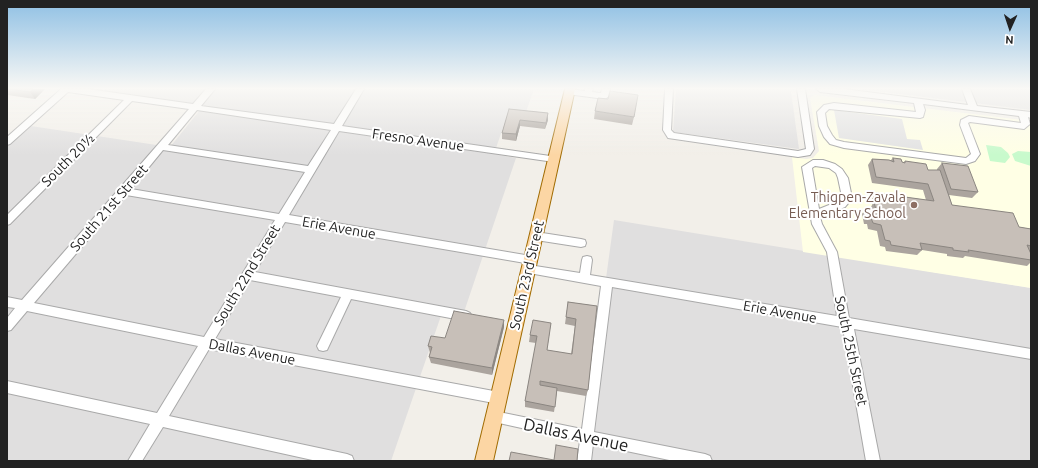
<!DOCTYPE html>
<html>
<head>
<meta charset="utf-8">
<style>
	body { margin:0 }
	#map { position:relative; width:1038px; height:468px; overflow:hidden; background:#f2efe9; font-family:Ubuntu,sans-serif }
	canvas { display:block }
	.frame { position:absolute; inset:0; border:8px solid #222; pointer-events:none }
	.north { position:absolute; left:990px; top:8px; width:40px; height:40px; -webkit-text-stroke:3px #fff; paint-order:stroke; rotate:183deg; font-size:11px; font-weight:700; line-height:16px; text-align:center; color:#222 }
	.north::after { content:''; display:block; margin:auto; width:14px; height:18px; background:#222; clip-path:polygon(50% 0,100% 100%,50% 72%,0 100%) }
</style>
</head>
<body>
<div id="map">
<canvas width="1038" height="468"></canvas>
<div class="frame"></div>
<div class="north">N</div>
</div>
<script>
const g = document.querySelector('canvas').getContext('2d');
g.lineJoin = 'round';
function fill(path, color) {
  g.fillStyle = color;
  g.fill(path, 'evenodd');
}
function shape(rows) {
  const path = new Path2D();
  for (const r of rows) {
    path.moveTo(r[0], r[1]);
    for (let i = 2; i < r.length; i += 2) path.lineTo(r[i], r[i + 1]);
  }
  return path;
}
function strokePath(path, color, width, dash) {
  g.strokeStyle = color;
  g.lineWidth = width;
  g.lineCap = dash ? 'butt' : 'round';
  g.setLineDash(dash || []);
  g.stroke(path);
}
function write(font, color, halo, rows, align = 'center') {
  g.font = font + ' Ubuntu,sans-serif';
  g.lineWidth = 4;
  g.setLineDash([]);
  g.textBaseline = 'middle';
  g.strokeStyle = halo;
  g.fillStyle = color;
  for (const [text, x, y, turn = 0] of rows) {
    g.save();
    g.translate(x, y);
    g.rotate((+turn || 0) * Math.PI / 180);
    g.textAlign = isNaN(turn) ? turn : align;
    if (halo) g.strokeText(text, 0, 0);
    g.fillText(text, 0, 0);
    g.restore();
  }
}
fill(shape([
	[92,89,534,89,526,112,509,110,494,154,516,158,464,312,444,307,391,461,7,461,7,147,31,126,170,147,204,105],
	[676,89,777,89,791,91,799,149,673,132],
	[858,89,1031,89,1031,110],
	[614,220,1031,288,1031,461,581,461]
]), '#e0dfdf');
fill(shape([
	[814,95,1031,121,1031,288,803,252,792,157,806,159,813,158,819,151,810,98]
]), '#ffffe5');
fill(shape([
	[986,145,1001,147,1008,153,1010,157,1005,163,990,161],
	[1018,151,1031,152,1031,166,1015,161,1012,154]
]), '#c8facc');
fill(shape([
	[834,110,902,119,907,139,920,140,923,150,839,138]
]), '#e2e2e2');
const minor = shape([
	[61,89,88,89,193,104,206,89,215,89,201,106,334,124,356,89,364,89,342,126,557,157,558,159,554,162,339,131,289,215,531,256,535,257,536,260,535,263,531,264,285,222,255,272,466,311,470,313,472,316,470,319,466,321,351,299,327,350,323,351,319,350,317,346,341,297,250,280,215,339,499,392,503,394,505,398,503,402,499,404,209,349,169,416,347,454,352,456,354,461,317,461,163,427,142,461,128,461,150,424,7,393,7,381,157,413,198,346,27,311,11,330,7,331,7,318,15,308,7,307,7,297,22,300,189,109,132,101,10,224,7,225,7,215,124,100,68,92,10,144,7,145,7,137,61,89],
	[197,110,331,130,308,166,168,145,197,110],
	[163,150,305,172,279,214,131,189,163,150],
	[126,195,275,220,204,337,34,303,126,195],
	[570,89,585,91,585,89,593,89,592,92,601,93,602,89,610,89,609,96,605,99,567,94,567,90,570,89],
	[665,89,673,89,671,130,674,133,798,151,806,149,797,89,805,89,814,149,810,155,798,157,668,138,663,130,665,89],
	[816,89,844,89,968,105,962,89,970,89,977,106,1031,112,1031,118,1028,117,1030,124,1024,129,970,122,968,123,980,154,975,161,966,164,844,148,830,144,824,137,819,126,817,112,824,105,834,103,916,112,914,103,820,92,816,89],
	[923,104,1019,116,1021,123,969,116,961,120,960,125,971,154,966,158,844,142,836,140,832,135,827,126,825,113,829,109,920,118,923,117,925,110,923,104],
	[813,160,823,160,835,164,842,169,848,178,852,198,850,201,845,207,820,217,822,224,837,252,849,318,1031,349,1031,359,854,329,880,461,866,461,844,334,842,327,612,287,594,432,705,454,710,456,712,461,674,461,593,444,591,461,577,461,580,441,490,421,488,417,490,413,494,411,582,429,601,286,529,273,525,272,524,269,525,266,529,265,580,273,582,260,583,257,587,256,591,257,592,260,590,275,837,316,827,252,812,224,802,167,813,160],
	[815,166,829,168,836,173,838,178,842,197,839,201,819,209,812,168,815,166],
	[536,232,581,239,585,240,586,243,585,246,581,247,536,240,532,239,531,236,532,233,536,232]
]);
const major = shape([
	[565,89,575,89,493,461,475,461,565,89]
]);
strokePath(minor, '#a9a9a9', 2);
strokePath(major, '#a06b00', 2);
fill(minor, '#fff');
fill(major, '#fcd6a4');
fill(shape([
	[7,89,45,89,35,99,7,95],
	[509,109,548,113,548,120,545,129,520,126,516,141,502,139,502,133],
	[595,111,634,117,632,125,594,119],
	[893,158,902,162,904,163,905,161,928,170,937,170,937,169,942,163,978,192,972,198,949,195,952,205,1019,227,1031,229,1031,262,1027,266,965,256,963,258,947,256,947,254,922,250,917,255,886,251,885,247,880,246,877,231,868,229,867,224,864,224,862,214,866,208,870,209,873,203,872,199,876,193,926,200,923,190,872,183,868,165,872,159,891,160],
	[568,302,597,306,588,390,586,396,557,391,554,412,525,407,525,401,536,343,529,342,530,335,551,323,547,350,571,354,575,326,565,324],
	[504,327,492,375,431,363,429,357,430,353,428,346,445,338]
]), '#aba49e');
fill(shape([
	[33,89,45,89,35,99,30,92],
	[548,113,548,120,545,129,546,123],
	[520,120,520,126,516,141,516,134],
	[504,320,504,327,492,375,492,368]
]), '#8b8681');
const building = shape([
	[9,89,33,89,30,92,9,89],
	[610,91,638,95,634,117,595,111,598,98,608,99,610,91],
	[509,109,548,113,546,123,520,120,516,134,502,133,509,109],
	[893,158,901,159,902,162,905,163,905,161,926,164,928,170,940,170,952,205,1013,213,1019,227,1031,229,1031,246,1027,245,1031,254,1031,260,968,250,969,252,953,250,953,248,920,243,922,250,891,245,890,241,885,240,881,225,873,223,871,218,868,218,866,208,876,210,874,202,879,203,876,193,934,201,928,184,876,177,872,159,889,160,894,162,893,158],
	[942,163,968,166,978,192,951,189,942,163],
	[568,302,597,306,588,390,540,381,540,385,557,388,555,407,525,401,537,336,530,335,533,320,551,323,547,350,572,354,576,319,566,317,568,302],
	[454,311,504,320,492,368,429,357,432,347,428,346,431,336,445,338,454,311],
	[556,445,578,449,577,461,509,461,511,452,554,460,556,445]
]);
fill(building, '#c7bfb8');
strokePath(building, '#8b8681', 1);
const sky = g.createLinearGradient(0, 0, 0, 155);
sky.addColorStop(0, '#8fc0e4');
sky.addColorStop(0.57, '#f9f8f5');
sky.addColorStop(1, '#f9f8f500');
g.fillStyle = sky;
g.fillRect(0, 0, 1038, 155);
for (const [x, y, r, color] of [
	[914,205,4,"#8d6e63"]
]) {
  const dot = new Path2D();
  dot.arc(x, y, r, 0, 2 * Math.PI);
  g.fillStyle = color;
  g.fill(dot);
  strokePath(dot, '#fff', 1.5);
}
write('14px', '#222', '#fff', [
	["Fresno Avenue",418,140,8],
	["South 20½",68,160,-45],
	["South 21st Street",109,208,-49],
	["Erie Avenue",339,228,10],
	["South 22nd Street",247,275,-59],
	["South 23rd Street",527,275,-77],
	["Erie Avenue",780,312,10],
	["South 25th Street",851,351,78],
	["Dallas Avenue",252,352,11]
]);
write('14px', '#785e54', '#fff', [
	["Thigpen-Zavala",906,197],
	["Elementary School",906,213]
], 'right');
write('17px', '#222', '#fff', [
	["Dallas Avenue",576,435,12]
]);
</script>
</body>
</html>
